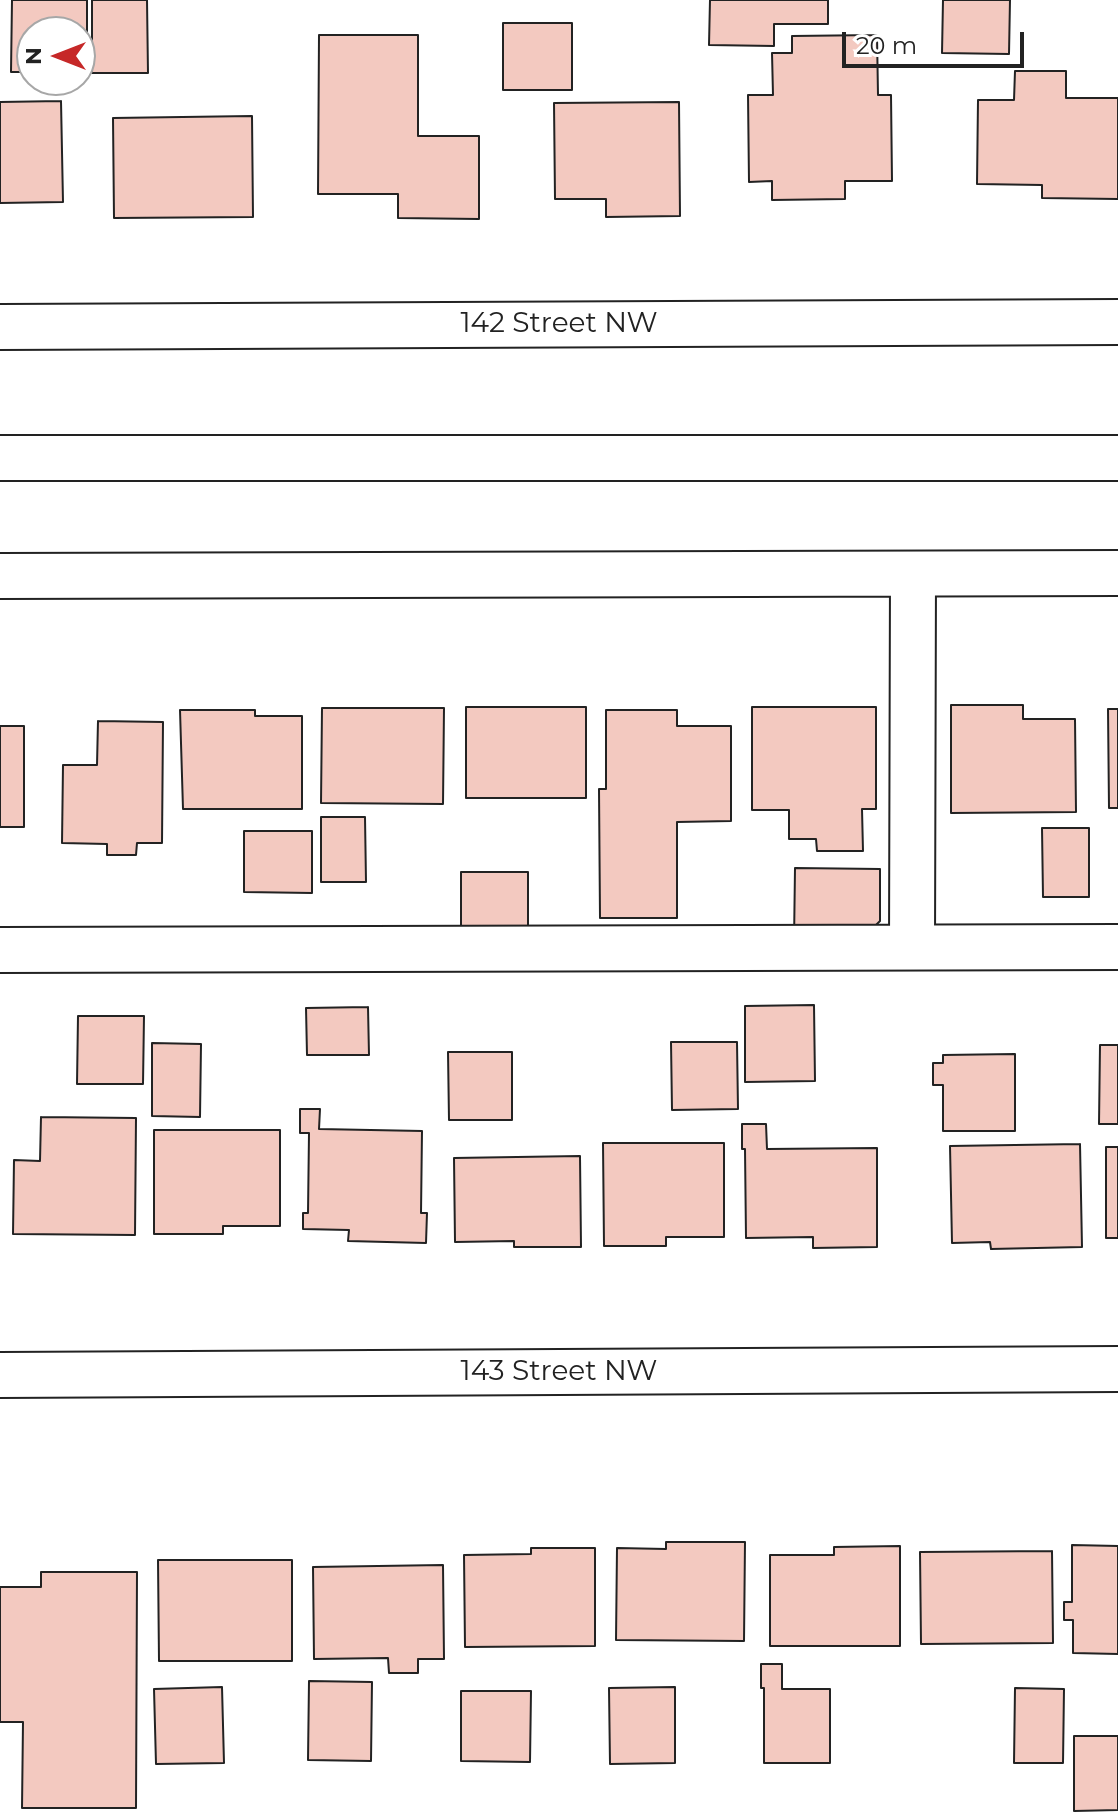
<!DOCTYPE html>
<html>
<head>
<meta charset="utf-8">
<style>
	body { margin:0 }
	#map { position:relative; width:1118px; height:1818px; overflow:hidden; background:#fff; font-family:Montserrat,sans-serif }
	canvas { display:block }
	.north { position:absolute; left:16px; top:16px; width:80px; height:80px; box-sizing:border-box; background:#fff; border:2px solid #a7a7a7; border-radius:50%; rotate:270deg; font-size:22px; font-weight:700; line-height:32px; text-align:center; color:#222 }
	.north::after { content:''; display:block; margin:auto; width:28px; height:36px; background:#c62828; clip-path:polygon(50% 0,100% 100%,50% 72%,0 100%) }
	.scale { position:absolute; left:842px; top:32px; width:182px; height:36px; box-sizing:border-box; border:4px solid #222; border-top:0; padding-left:10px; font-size:24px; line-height:28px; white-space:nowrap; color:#222; -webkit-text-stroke:6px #fff; paint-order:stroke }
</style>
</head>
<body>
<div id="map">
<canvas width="1118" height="1818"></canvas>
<div class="north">N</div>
<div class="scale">20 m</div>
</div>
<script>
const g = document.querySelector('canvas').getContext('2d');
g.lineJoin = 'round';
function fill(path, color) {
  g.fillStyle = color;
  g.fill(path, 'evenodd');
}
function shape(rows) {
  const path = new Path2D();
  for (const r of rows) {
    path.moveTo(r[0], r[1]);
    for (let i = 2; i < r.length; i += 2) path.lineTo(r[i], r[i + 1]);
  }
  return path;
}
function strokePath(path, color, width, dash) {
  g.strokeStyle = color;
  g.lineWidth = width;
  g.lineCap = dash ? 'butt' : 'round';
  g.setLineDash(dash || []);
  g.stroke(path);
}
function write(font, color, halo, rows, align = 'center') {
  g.font = font + ' Montserrat,sans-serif';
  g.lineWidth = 6;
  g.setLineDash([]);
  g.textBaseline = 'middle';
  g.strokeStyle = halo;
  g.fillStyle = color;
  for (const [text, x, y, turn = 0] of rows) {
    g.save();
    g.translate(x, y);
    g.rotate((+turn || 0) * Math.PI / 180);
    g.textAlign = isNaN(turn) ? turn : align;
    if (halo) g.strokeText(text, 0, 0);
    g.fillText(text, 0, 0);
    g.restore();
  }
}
const building = shape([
	[12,0,87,0,87,72,80,72,80,32,32,32,32,72,11,72,12,0],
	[92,0,147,0,148,73,92,73,92,0],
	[710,0,828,0,828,24,774,24,774,46,709,45,710,0],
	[943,0,1010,0,1009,54,942,53,943,0],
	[503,23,572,23,572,90,503,90,503,23],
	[319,35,418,35,418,136,479,136,479,219,398,218,398,194,318,194,319,35],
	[877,35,878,95,891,95,892,181,845,181,845,199,772,200,772,181,749,182,748,95,773,95,772,53,792,53,792,36,877,35],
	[1015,71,1066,71,1066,98,1118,98,1118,199,1042,198,1042,185,977,184,978,100,1014,100,1015,71],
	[61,101,63,202,0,203,0,102,61,101],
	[679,102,680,216,606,217,606,199,555,199,554,103,679,102],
	[252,116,253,217,114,218,113,118,252,116],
	[951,705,1023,705,1023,719,1075,719,1076,812,951,813,951,705],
	[466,707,586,707,586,798,466,798,466,707],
	[752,707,876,707,876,809,862,809,863,851,817,851,816,839,789,839,789,810,752,810,752,707],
	[322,708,444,708,443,804,321,803,322,708],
	[1108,709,1118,709,1118,808,1109,808,1108,709],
	[180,710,255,710,255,716,302,716,302,809,183,809,180,710],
	[606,710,677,710,677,726,731,726,731,821,677,822,677,918,600,918,599,789,606,789,606,710],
	[98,721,163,722,162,843,137,843,136,855,107,855,107,844,62,843,63,765,97,765,98,721],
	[0,726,24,726,24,827,0,827,0,726],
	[321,817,365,817,366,882,321,882,321,817],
	[1042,828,1089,828,1089,897,1043,897,1042,828],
	[244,831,312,831,312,893,244,892,244,831],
	[795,868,880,869,880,921,859,942,794,942,795,868],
	[461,872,528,872,528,948,461,948,461,872],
	[814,1005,815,1081,745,1082,745,1006,814,1005],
	[368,1007,369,1055,307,1055,306,1008,368,1007],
	[78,1016,144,1016,143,1084,77,1084,78,1016],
	[671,1042,737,1042,738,1109,672,1110,671,1042],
	[152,1043,201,1044,200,1117,152,1116,152,1043],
	[1100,1045,1118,1045,1118,1124,1099,1124,1100,1045],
	[448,1052,512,1052,512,1120,449,1120,448,1052],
	[1015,1054,1015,1131,943,1131,943,1085,933,1085,933,1063,943,1063,943,1055,1015,1054],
	[300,1109,320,1109,319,1129,422,1131,421,1213,427,1213,426,1243,348,1241,349,1230,303,1229,303,1213,308,1213,309,1133,300,1133,300,1109],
	[41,1117,136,1118,135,1235,13,1234,14,1160,40,1161,41,1117],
	[742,1124,766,1124,767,1149,877,1148,877,1247,813,1248,813,1237,746,1238,745,1149,742,1149,742,1124],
	[154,1130,280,1130,280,1226,223,1226,223,1234,154,1234,154,1130],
	[603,1143,724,1143,724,1237,666,1237,666,1246,604,1246,603,1143],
	[1080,1144,1082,1247,991,1249,990,1242,952,1243,950,1146,1080,1144],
	[1106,1147,1118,1147,1118,1238,1106,1238,1106,1147],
	[580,1156,581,1247,514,1247,514,1241,455,1242,454,1158,580,1156],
	[666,1542,745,1542,744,1641,616,1640,617,1548,666,1549,666,1542],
	[1072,1545,1118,1546,1118,1654,1073,1653,1073,1620,1064,1620,1064,1602,1072,1602,1072,1545],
	[900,1546,900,1646,770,1646,770,1555,834,1555,834,1547,900,1546],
	[531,1548,595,1548,595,1646,465,1647,464,1555,531,1554,531,1548],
	[1052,1551,1053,1643,921,1644,920,1552,1052,1551],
	[158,1560,292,1560,292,1661,159,1661,158,1560],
	[443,1565,444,1659,418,1659,418,1673,389,1673,388,1658,314,1659,313,1567,443,1565],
	[41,1572,137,1572,136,1808,22,1808,23,1722,0,1722,0,1587,41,1587,41,1572],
	[761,1664,782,1664,782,1689,830,1689,830,1763,764,1763,764,1688,761,1688,761,1664],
	[309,1681,372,1682,371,1761,308,1760,309,1681],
	[222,1687,224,1763,156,1764,154,1689,222,1687],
	[675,1687,675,1763,610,1764,609,1688,675,1687],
	[1015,1688,1064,1689,1063,1763,1014,1763,1015,1688],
	[461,1691,531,1691,530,1762,461,1761,461,1691],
	[1074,1736,1118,1736,1118,1810,1074,1811,1074,1736]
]);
fill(building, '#f3c9c0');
strokePath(building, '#222', 2);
const minor = shape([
	[0,327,1118,322],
	[0,576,1118,573],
	[912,947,913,574],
	[0,950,1118,947],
	[0,1375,1118,1369]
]);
const major = shape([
	[0,458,1118,458]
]);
strokePath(minor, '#222', 48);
strokePath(major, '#222', 48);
strokePath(minor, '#fff', 44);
strokePath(major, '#fff', 44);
write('28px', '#222', '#fff', [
	["142 Street NW",559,324],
	["143 Street NW",559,1372]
]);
</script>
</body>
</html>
